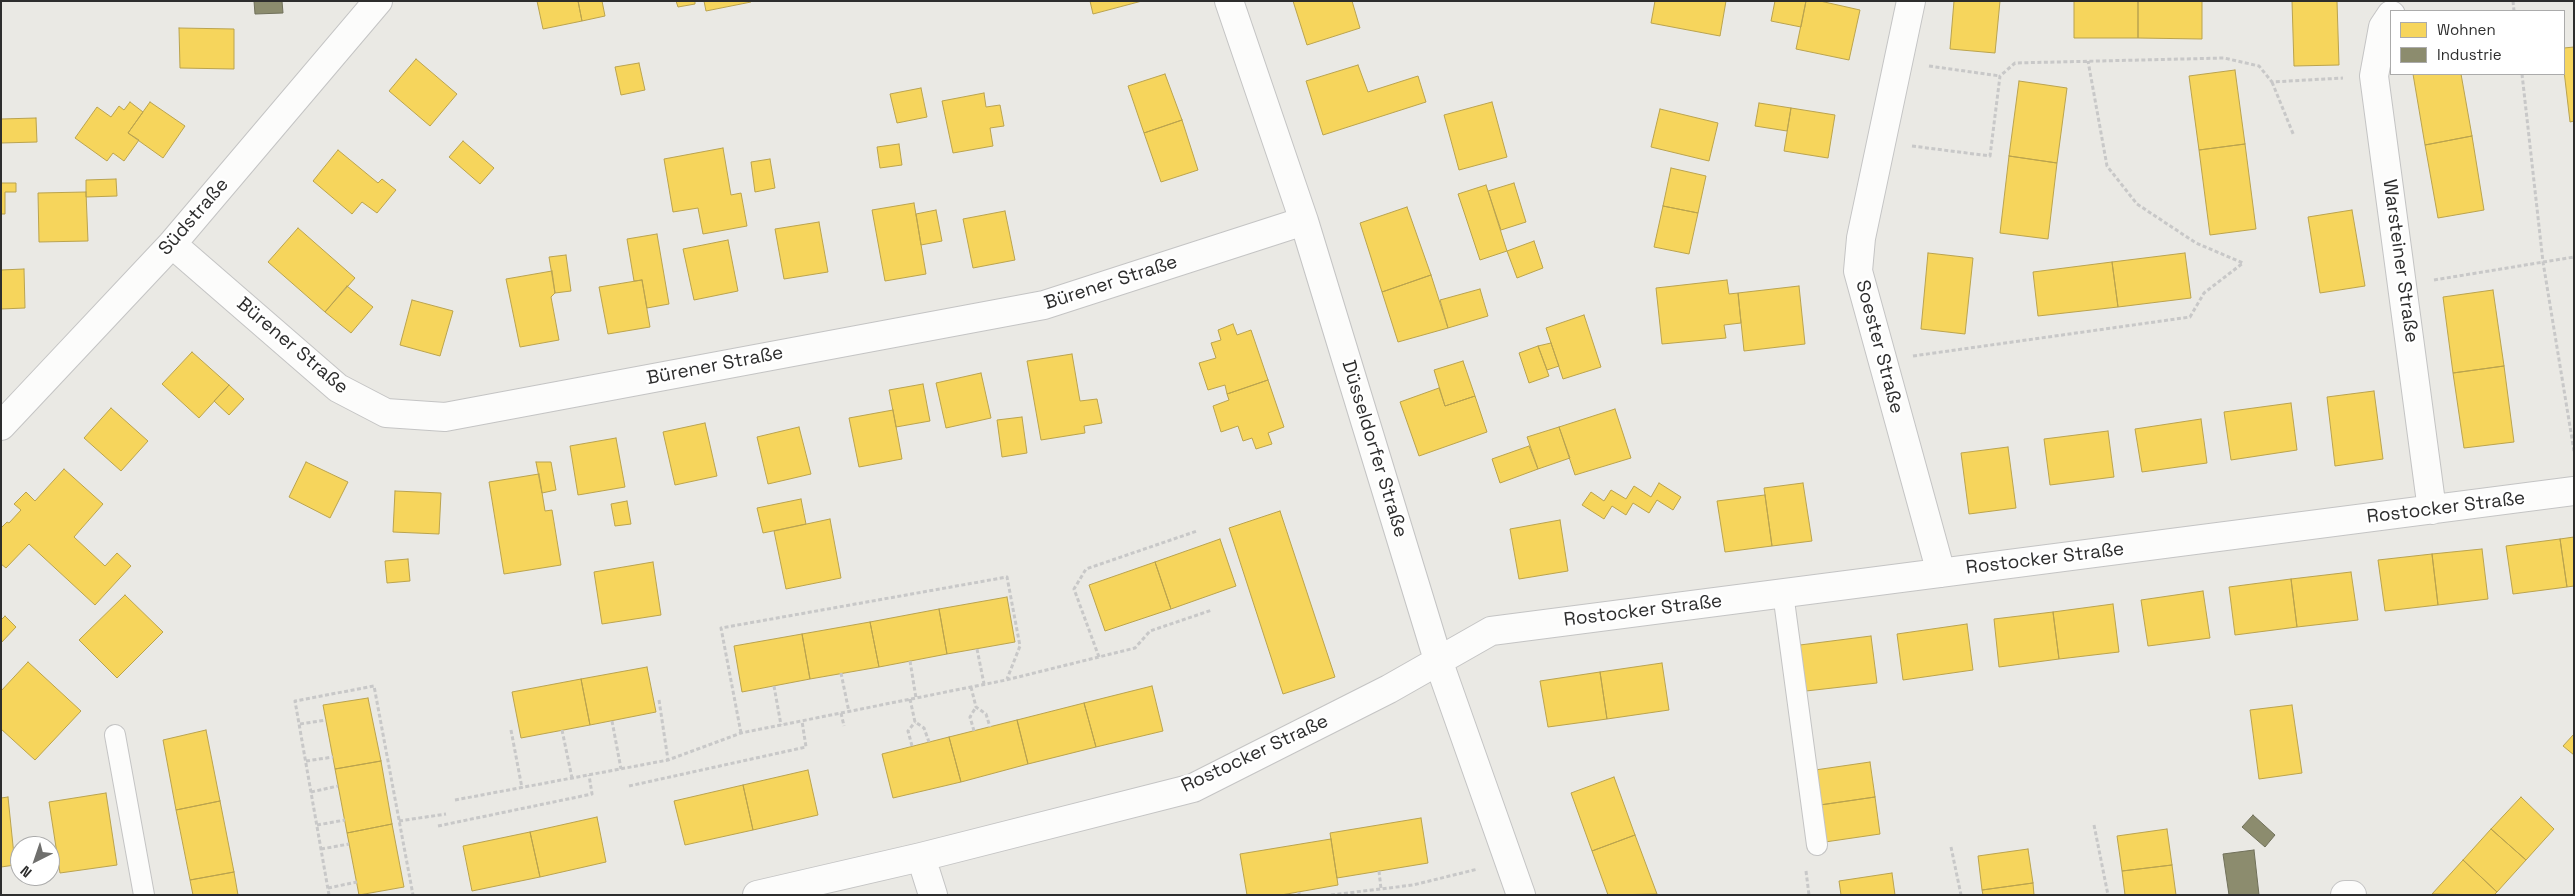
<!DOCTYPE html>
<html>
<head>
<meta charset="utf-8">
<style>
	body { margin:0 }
	#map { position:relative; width:2575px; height:896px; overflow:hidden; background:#eae9e4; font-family:"Space Grotesk",sans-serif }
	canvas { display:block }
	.frame { position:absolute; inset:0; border:2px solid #2d2d2d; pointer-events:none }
	.legend { position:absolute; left:2390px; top:10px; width:175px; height:65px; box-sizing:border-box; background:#fff; border:1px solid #ababab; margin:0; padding:6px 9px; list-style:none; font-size:15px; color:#2d2d2d }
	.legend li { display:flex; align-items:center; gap:10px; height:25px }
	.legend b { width:25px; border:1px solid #ababab }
	.north { position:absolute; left:10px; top:836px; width:50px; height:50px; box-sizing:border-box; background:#fff; border:1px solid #ababab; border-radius:50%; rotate:221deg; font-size:14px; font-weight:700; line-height:20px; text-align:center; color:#2d2d2d }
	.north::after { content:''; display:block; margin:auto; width:18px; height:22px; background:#6f6f6d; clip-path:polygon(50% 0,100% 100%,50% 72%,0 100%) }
</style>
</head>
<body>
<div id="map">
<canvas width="2575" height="896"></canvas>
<div class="frame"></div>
<ul class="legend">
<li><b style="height:14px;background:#f6d55c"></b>Wohnen</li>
<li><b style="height:14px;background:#8c8c6e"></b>Industrie</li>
</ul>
<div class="north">N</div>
</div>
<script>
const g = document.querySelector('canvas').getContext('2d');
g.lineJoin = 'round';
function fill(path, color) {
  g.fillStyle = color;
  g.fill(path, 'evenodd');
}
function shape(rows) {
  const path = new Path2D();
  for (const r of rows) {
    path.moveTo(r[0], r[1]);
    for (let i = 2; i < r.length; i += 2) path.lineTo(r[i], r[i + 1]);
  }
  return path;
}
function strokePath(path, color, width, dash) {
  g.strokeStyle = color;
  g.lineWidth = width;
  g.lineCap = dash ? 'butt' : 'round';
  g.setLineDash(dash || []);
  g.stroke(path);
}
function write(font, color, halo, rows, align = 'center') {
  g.font = font + ' "Space Grotesk",sans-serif';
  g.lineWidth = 5;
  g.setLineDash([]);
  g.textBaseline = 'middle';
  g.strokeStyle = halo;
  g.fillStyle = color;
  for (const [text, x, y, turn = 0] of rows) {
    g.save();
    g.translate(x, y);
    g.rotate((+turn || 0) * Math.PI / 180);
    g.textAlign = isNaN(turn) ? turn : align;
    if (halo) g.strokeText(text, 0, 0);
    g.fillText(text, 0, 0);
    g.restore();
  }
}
const homes = shape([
	[537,1,578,1,582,21,543,29,537,1],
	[578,1,602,1,605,16,582,21,578,1],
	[676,1,695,1,695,4,678,7,676,1],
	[704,1,751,1,751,2,706,11,704,1],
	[1090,1,1142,1,1093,14,1090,1],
	[1293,1,1352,1,1360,28,1307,45,1293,1],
	[1655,1,1726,1,1720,36,1651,23,1655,1],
	[1775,1,1806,1,1801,27,1771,21,1775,1],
	[1806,1,1820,1,1860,10,1849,60,1796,49,1806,1],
	[1954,1,2000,1,1995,53,1950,49,1954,1],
	[2074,1,2138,1,2138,38,2074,38,2074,1],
	[2138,1,2202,1,2202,39,2138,38,2138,1],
	[2292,1,2337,1,2339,65,2294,66,2292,1],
	[179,28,234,29,234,69,180,68,179,28],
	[2574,47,2574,121,2570,122,2564,71,2564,48,2574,47],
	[416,59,457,94,430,126,389,91,416,59],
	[639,63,645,90,621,95,615,67,639,63],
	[1358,65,1368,92,1418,76,1426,102,1323,135,1306,81,1358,65],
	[2235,70,2245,144,2199,150,2189,76,2235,70],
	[1165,74,1182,120,1144,133,1128,86,1165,74],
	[2413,74,2461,74,2472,136,2425,145,2413,74],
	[2019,81,2067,88,2057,163,2009,156,2019,81],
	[921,88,927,117,897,123,890,94,921,88],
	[984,93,986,107,1000,105,1004,126,990,128,993,146,953,153,942,101,984,93],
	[130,102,143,112,128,133,139,140,124,161,113,153,107,161,75,138,97,107,111,117,119,106,124,110,130,102],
	[150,102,185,126,163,158,128,133,150,102],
	[1492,102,1507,157,1459,170,1444,115,1492,102],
	[1759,103,1791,108,1787,131,1755,126,1759,103],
	[1791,108,1835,115,1828,158,1784,151,1791,108],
	[1660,109,1718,123,1709,161,1651,147,1660,109],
	[36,118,37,142,1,143,1,119,36,118],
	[1182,120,1198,170,1161,182,1144,133,1182,120],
	[2472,136,2484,210,2438,218,2425,145,2472,136],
	[463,141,494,168,480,184,449,157,463,141],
	[899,144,902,165,880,168,877,147,899,144],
	[2245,144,2256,229,2210,235,2199,150,2245,144],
	[723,148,731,195,741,193,747,226,703,234,698,208,673,212,664,159,723,148],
	[338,150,378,183,382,179,396,190,377,213,362,202,352,214,313,181,338,150],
	[2009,156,2057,163,2048,239,2000,233,2009,156],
	[770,159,775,188,755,192,751,162,770,159],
	[1671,168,1706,176,1698,213,1663,206,1671,168],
	[116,179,117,196,86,197,86,180,116,179],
	[1,183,16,183,16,192,5,192,5,214,1,214,1,183],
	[1514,183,1526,222,1501,230,1488,191,1514,183],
	[1486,185,1507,251,1480,260,1458,194,1486,185],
	[86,192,88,241,39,242,38,193,86,192],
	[914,203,926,274,885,281,872,210,914,203],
	[1663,206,1698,213,1689,254,1654,247,1663,206],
	[1407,207,1431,275,1382,292,1360,223,1407,207],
	[936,210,942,241,921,245,916,214,936,210],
	[2352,210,2365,286,2320,293,2308,217,2352,210],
	[1005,211,1015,260,973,268,963,219,1005,211],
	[819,222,828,272,784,279,775,229,819,222],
	[298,228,355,278,325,312,268,262,298,228],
	[657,234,669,304,647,308,642,280,634,281,627,239,657,234],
	[728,240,738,291,694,300,683,249,728,240],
	[1534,241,1543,268,1517,278,1507,251,1534,241],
	[1928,253,1973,258,1965,334,1921,329,1928,253],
	[2185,253,2191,298,2118,307,2112,262,2185,253],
	[566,255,571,291,555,293,549,257,566,255],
	[2112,262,2118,307,2038,316,2033,272,2112,262],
	[24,269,25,308,1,309,1,270,24,269],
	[552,271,555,293,551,297,559,340,520,347,506,279,552,271],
	[1431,275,1448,328,1398,342,1382,292,1431,275],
	[642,280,650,327,608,334,599,287,642,280],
	[1727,280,1729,294,1738,293,1741,323,1724,325,1726,338,1662,344,1656,288,1727,280],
	[347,286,373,307,351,333,325,312,347,286],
	[1799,286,1805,344,1744,351,1738,293,1799,286],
	[1480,289,1488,316,1448,328,1440,300,1480,289],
	[2493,290,2504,366,2453,373,2443,297,2493,290],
	[412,300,453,311,440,356,400,345,412,300],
	[1584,315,1601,367,1563,379,1546,328,1584,315],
	[1233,324,1237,335,1251,330,1268,380,1227,394,1225,385,1208,390,1199,363,1216,358,1211,343,1221,340,1218,330,1233,324],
	[1551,343,1559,366,1547,370,1538,346,1551,343],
	[1538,346,1549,376,1529,383,1519,353,1538,346],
	[192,352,229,385,199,418,162,384,192,352],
	[1072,354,1080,401,1097,399,1102,423,1084,426,1085,433,1041,440,1027,361,1072,354],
	[1463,361,1475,396,1445,406,1434,370,1463,361],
	[2504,366,2514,442,2464,448,2453,373,2504,366],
	[981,373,991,418,946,428,936,383,981,373],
	[1268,380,1284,427,1268,433,1272,444,1256,449,1252,438,1243,441,1238,426,1221,432,1213,406,1229,400,1227,394,1268,380],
	[923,384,930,421,896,427,889,390,923,384],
	[229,385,244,399,229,415,214,401,229,385],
	[1439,388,1445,406,1475,396,1487,432,1419,456,1400,402,1439,388],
	[2374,391,2383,459,2335,466,2327,397,2374,391],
	[2291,403,2297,450,2231,460,2224,412,2291,403],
	[111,408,148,441,121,471,84,438,111,408],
	[1615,409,1631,458,1575,475,1559,427,1615,409],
	[893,410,902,459,859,467,849,418,893,410],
	[1022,417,1027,453,1002,457,997,420,1022,417],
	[2201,419,2207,463,2142,472,2135,429,2201,419],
	[705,423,717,476,675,485,663,432,705,423],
	[799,427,811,474,768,484,757,437,799,427],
	[1559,427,1570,458,1538,469,1527,437,1559,427],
	[2108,431,2114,477,2050,485,2044,439,2108,431],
	[616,438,625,487,578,495,570,446,616,438],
	[1529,446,1538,469,1500,483,1492,459,1529,446],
	[2008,447,2016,508,1969,514,1961,453,2008,447],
	[306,462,348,482,330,518,289,497,306,462],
	[536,462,551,462,556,490,542,493,536,462],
	[64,469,103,504,74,537,105,566,117,553,131,566,95,605,29,544,6,568,1,564,1,528,7,522,9,523,21,510,14,504,26,492,35,501,64,469],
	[539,474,545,511,552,510,561,565,504,574,489,482,539,474],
	[1659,483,1681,497,1673,510,1657,500,1649,513,1633,503,1626,515,1612,506,1604,519,1582,505,1591,492,1604,501,1611,490,1626,499,1634,486,1651,497,1659,483],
	[1803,483,1812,541,1772,546,1764,488,1803,483],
	[395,491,441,493,439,534,393,532,395,491],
	[1765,495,1772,546,1725,552,1717,501,1765,495],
	[801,499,806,524,763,533,757,508,801,499],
	[627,501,631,524,615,526,611,504,627,501],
	[1280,511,1335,677,1283,694,1229,528,1280,511],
	[830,519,841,578,786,589,774,531,830,519],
	[1560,520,1568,571,1519,579,1510,529,1560,520],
	[2574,537,2574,586,2567,587,2560,539,2574,537],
	[1220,539,1236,586,1171,609,1155,562,1220,539],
	[2560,539,2567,587,2513,594,2506,546,2560,539],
	[2482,549,2488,599,2438,605,2432,554,2482,549],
	[2432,554,2438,605,2385,611,2378,560,2432,554],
	[408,559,410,581,387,583,385,561,408,559],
	[653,562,661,615,602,624,594,572,653,562],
	[1155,562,1171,609,1105,631,1089,585,1155,562],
	[2351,572,2358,620,2297,627,2291,579,2351,572],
	[2291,579,2297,627,2235,635,2229,587,2291,579],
	[2203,591,2210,638,2148,646,2141,600,2203,591],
	[125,595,163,632,117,678,79,640,125,595],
	[1007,597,1015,642,947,654,939,609,1007,597],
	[2113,604,2119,652,2059,659,2053,612,2113,604],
	[939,609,947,654,879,667,870,622,939,609],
	[2053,612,2059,659,1999,667,1994,619,2053,612],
	[5,616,16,627,1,643,1,620,5,616],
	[870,622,879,667,810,679,802,634,870,622],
	[1967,624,1973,670,1903,680,1897,634,1967,624],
	[802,634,810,679,742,692,734,646,802,634],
	[1871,636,1877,683,1806,691,1800,645,1871,636],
	[28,662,81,711,35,760,1,729,1,691,28,662],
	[1662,663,1669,710,1607,719,1600,672,1662,663],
	[647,667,656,712,590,725,581,679,647,667],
	[1600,672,1607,719,1548,727,1540,681,1600,672],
	[581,679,590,725,521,738,512,692,581,679],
	[1152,686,1163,731,1096,747,1084,703,1152,686],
	[368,698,381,761,335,769,323,705,368,698],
	[1084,703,1096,747,1028,764,1017,720,1084,703],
	[2292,705,2302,773,2259,779,2250,710,2292,705],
	[1017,720,1028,764,961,782,949,737,1017,720],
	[206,730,220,801,176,810,163,740,206,730],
	[2574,734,2574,755,2563,746,2574,734],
	[949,737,961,782,893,798,882,754,949,737],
	[381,761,392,824,347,833,335,769,381,761],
	[1870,762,1875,797,1820,805,1815,770,1870,762],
	[808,770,818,815,753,830,743,785,808,770],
	[1614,777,1635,835,1592,851,1571,793,1614,777],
	[743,785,753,830,685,845,674,801,743,785],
	[106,793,117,865,60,873,49,802,106,793],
	[8,797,15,865,1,867,1,798,8,797],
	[1875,797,1880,834,1825,842,1820,805,1875,797],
	[2521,797,2554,829,2526,860,2491,829,2521,797],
	[220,801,234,872,190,880,176,810,220,801],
	[597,817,606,862,540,877,530,832,597,817],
	[1421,818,1428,863,1337,878,1330,833,1421,818],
	[392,824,404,887,359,895,347,833,392,824],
	[2167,829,2172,865,2122,871,2117,836,2167,829],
	[2491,829,2526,860,2497,892,2463,860,2491,829],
	[530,832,540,877,472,891,463,846,530,832],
	[1635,835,1657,894,1608,895,1592,851,1635,835],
	[1331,839,1338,885,1281,895,1247,895,1240,854,1331,839],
	[2028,849,2033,883,1982,890,1978,856,2028,849],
	[2463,860,2497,892,2494,895,2432,894,2463,860],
	[2172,865,2176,895,2125,895,2122,871,2172,865],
	[234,872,238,895,193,895,190,880,234,872],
	[1892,873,1895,895,1841,895,1839,881,1892,873],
	[2033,883,2034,895,1983,895,1982,890,2033,883]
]);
fill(homes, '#f6d55c');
strokePath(homes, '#baa34e', 1);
const industry = shape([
	[254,1,282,1,283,13,255,14,254,1],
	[2253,815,2275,835,2265,847,2242,827,2253,815],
	[2254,850,2259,895,2229,895,2223,854,2254,850]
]);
fill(industry, '#8c8c6e');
strokePath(industry, '#70705a', 1);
const lane = shape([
	[1783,593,1817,845],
	[115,735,144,895]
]);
const street = shape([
	[1229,1,1304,221,1438,660,1521,895],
	[1911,1,1861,238,1858,271,1941,573],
	[2391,15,2383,27,2374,76,2432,510],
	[172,244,338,388,386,413,445,417,1044,305,1304,221],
	[1,426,172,244,378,1],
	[921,857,933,895],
	[757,895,921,857,1193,788,1389,689,1491,631,2574,491],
	[2345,895,2352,895]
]);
strokePath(lane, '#c4c4c4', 22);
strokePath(street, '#c4c4c4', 30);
strokePath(shape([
	[2513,1,2514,11],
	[1929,66,2000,76],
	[2522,74,2543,262,2574,451],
	[2272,82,2294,136],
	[1912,146,1990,156,2000,76,2015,63,2224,58,2259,66,2272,82,2343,78],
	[2434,280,2574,257],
	[1913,356,2190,317,2204,293,2243,263,2196,243,2137,204,2107,166,2088,61],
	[977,649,984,684],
	[1099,657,1074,589,1086,569,1197,531],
	[910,661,916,698],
	[841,673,849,712],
	[774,686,781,725],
	[971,687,976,707,986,714,990,727],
	[910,699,915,722,924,728,929,742],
	[659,700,668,760],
	[841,713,844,726],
	[612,721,621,769],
	[300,724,326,720],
	[511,730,522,788],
	[562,730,572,778],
	[974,731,970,717,976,707],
	[741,733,721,628,1007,577,1020,646,1007,679],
	[912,746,908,731,915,722],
	[306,761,333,757],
	[629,786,806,747,802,721],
	[311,792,338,786],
	[455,800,668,760,741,733,1006,680,1135,648,1150,631,1212,610],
	[399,821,446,814],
	[317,825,345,820],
	[2094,825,2108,895],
	[438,826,592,794,589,775],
	[1951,847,1961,895],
	[321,849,349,844],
	[1379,871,1381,889],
	[1806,871,1809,895],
	[328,888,357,882],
	[1299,892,1299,895],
	[329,895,295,701,374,686,413,895],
	[1331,895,1413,885,1478,869]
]), '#c8c8c8', 3, [4, 2.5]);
strokePath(lane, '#fcfcfb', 20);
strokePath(street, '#fcfcfb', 28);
write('19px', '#2d2d2d', '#fff', [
	["Südstraße",194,217,-49],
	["Warsteiner Straße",2400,261,82],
	["Bürener Straße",1111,283,-18],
	["Bürener Straße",292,346,40],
	["Soester Straße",1879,347,75],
	["Bürener Straße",715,366,-11],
	["Düsseldorfer Straße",1374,449,73],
	["Rostocker Straße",2446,508,-7],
	["Rostocker Straße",2045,559,-7],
	["Rostocker Straße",1643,611,-7],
	["Rostocker Straße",1255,754,-25]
]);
</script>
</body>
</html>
